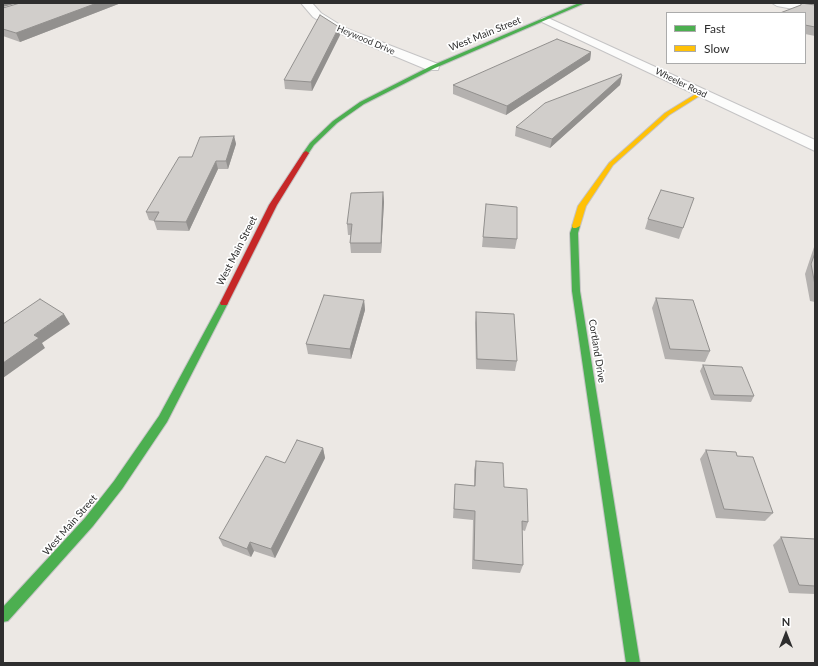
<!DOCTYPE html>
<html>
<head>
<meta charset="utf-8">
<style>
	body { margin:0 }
	#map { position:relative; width:818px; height:666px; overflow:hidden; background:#ece8e4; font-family:Lato,sans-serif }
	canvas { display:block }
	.frame { position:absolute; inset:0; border:4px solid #2e2e2e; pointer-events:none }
	.legend { position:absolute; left:666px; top:12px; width:140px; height:52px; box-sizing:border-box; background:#fff; border:1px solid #ababab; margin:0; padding:5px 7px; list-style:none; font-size:12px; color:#2e2e2e }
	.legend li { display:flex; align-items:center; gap:8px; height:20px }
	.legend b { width:20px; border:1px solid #ababab }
	.north { position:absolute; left:766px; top:614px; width:40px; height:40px; -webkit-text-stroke:3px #fff; paint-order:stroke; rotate:0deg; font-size:11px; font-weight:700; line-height:16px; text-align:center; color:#2e2e2e }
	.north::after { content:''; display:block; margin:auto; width:14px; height:18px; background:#2e2e2e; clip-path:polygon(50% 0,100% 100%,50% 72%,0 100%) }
</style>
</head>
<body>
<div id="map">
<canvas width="818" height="666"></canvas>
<div class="frame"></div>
<ul class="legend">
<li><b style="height:5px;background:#4caf50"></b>Fast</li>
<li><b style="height:5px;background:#ffc107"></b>Slow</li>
</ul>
<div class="north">N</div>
</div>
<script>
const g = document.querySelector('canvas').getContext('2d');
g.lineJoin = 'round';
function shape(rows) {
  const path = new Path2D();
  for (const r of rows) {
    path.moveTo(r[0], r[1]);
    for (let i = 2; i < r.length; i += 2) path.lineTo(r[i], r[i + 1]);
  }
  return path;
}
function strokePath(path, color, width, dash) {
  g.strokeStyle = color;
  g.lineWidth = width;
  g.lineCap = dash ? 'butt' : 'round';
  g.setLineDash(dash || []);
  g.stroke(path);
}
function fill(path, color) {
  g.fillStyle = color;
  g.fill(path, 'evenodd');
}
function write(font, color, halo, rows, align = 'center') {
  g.font = font + ' Lato,sans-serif';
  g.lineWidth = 3.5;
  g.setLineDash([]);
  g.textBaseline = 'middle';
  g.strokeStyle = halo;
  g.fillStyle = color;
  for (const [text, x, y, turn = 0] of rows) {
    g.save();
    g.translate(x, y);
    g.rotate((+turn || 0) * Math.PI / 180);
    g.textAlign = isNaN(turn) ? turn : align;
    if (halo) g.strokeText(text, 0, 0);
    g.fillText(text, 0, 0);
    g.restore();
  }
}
const street = shape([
	[301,3,312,3,321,13,345,28,438,64,439,67,438,70,428,70,337,32,313,17,301,3],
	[772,3,795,3,815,7,815,13,777,6,772,3],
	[546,17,815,140,815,151,542,22,540,20,542,18,546,17]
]);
const fast = shape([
	[579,3,585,3,435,68,364,104,337,123,314,145,308,154,303,153,310,143,333,121,360,102,431,66,579,3],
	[573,224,576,224,580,226,578,233,580,291,640,663,626,663,572,291,570,233,573,224],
	[224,300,228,303,167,422,122,489,93,526,8,621,3,622,3,607,85,518,114,481,159,416,220,303,224,300]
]);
const slow = shape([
	[699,92,704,93,669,115,613,165,586,206,580,226,576,228,573,228,572,226,578,206,609,163,665,113,699,92]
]);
const jam = shape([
	[306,151,309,153,277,205,227,305,221,305,220,303,269,205,303,153,306,151]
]);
strokePath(street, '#c5c4c5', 2);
strokePath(fast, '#c5c4c5', 2);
strokePath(slow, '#c5c4c5', 2);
strokePath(jam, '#c5c4c5', 2);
fill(street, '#fcfcfb');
fill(fast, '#4caf50');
fill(slow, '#ffc107');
fill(jam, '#c62828');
fill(shape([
	[21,3,121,3,20,42,3,36,3,8],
	[803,3,815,3,815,36,805,34,805,13,810,5],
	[340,35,312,91,285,89,284,80],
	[591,52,590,60,506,115,453,94,453,85],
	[622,76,620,85,550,148,515,136,516,127],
	[234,136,236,144,228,169,218,169,189,231,157,230,154,221,149,220,146,212,192,157],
	[383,192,384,202,381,253,351,253,350,243,351,235,348,235,347,224],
	[486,204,517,239,515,249,482,247],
	[648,219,683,228,679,239,645,229],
	[815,244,815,302,810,301,805,274],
	[656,298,710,351,705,362,665,359,652,308],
	[364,300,365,310,351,359,308,354,306,344],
	[476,312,517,361,515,371,476,369,475,323],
	[703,365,754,396,751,402,711,400,700,371],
	[323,448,325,458,275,558,254,551,251,557,223,546,219,538,285,463],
	[706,450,737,456,773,513,765,521,716,518,700,459],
	[476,461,504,487,528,522,525,531,522,530,523,565,520,573,472,569,473,520,453,518,455,484,474,486,474,470],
	[781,537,815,539,815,594,789,593,773,545]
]), '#b4b1af');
fill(shape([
	[3,3,18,3,3,7],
	[97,3,121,3,20,42,16,33],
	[339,27,340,35,312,91,311,82],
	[591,52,590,60,506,115,507,106],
	[622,76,620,85,550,148,552,139],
	[234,136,236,144,228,169,226,161],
	[216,161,218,169,189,231,186,222],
	[383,192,384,202,381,253,381,243],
	[364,300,365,310,351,359,350,349],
	[64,314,70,324,42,343,45,348,3,378,3,363,34,335],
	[323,448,325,458,275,558,271,549],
	[250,542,254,551,251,557,247,549]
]), '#92908e');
const building = shape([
	[20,3,97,3,16,33,3,29,3,8,20,3],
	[801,3,815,5,815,27,805,25,805,13,780,13,801,5,801,3],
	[320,15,339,27,311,82,284,80,320,15],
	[557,39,591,52,507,106,453,85,557,39],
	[621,74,622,76,552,139,516,127,545,103,621,74],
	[234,136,226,161,216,161,186,222,154,221,159,212,146,212,179,157,192,157,200,137,234,136],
	[661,190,694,198,683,228,648,219,661,190],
	[383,192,381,243,350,243,352,224,347,224,351,193,383,192],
	[486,204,517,207,517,239,483,237,486,204],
	[815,253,815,285,811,264,815,253],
	[324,295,364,300,350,349,306,344,324,295],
	[656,298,693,300,710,351,670,349,656,298],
	[40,299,64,314,34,335,39,338,3,363,3,324,40,299],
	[476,312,514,314,517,361,477,359,476,312],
	[703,365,742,367,754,396,714,395,703,365],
	[297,440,323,448,271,549,250,542,247,549,219,538,266,456,285,463,297,440],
	[706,450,736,452,737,456,753,457,773,513,724,509,706,450],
	[476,461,503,463,504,487,527,489,528,522,522,521,523,565,474,560,475,511,454,509,455,484,475,486,476,461],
	[781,537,815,539,815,586,799,585,781,537]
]);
fill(building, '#d1cecb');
strokePath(building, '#92908e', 1);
write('9px', '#2e2e2e', '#fff', [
	["Heywood Drive",366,40,23],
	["Wheeler Road",681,83,26]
]);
write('10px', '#2e2e2e', '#fff', [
	["West Main Street",485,34,-22],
	["West Main Street",237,251,-63],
	["Cortland Drive",597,351,81],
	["West Main Street",70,525,-49]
]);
</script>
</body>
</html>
